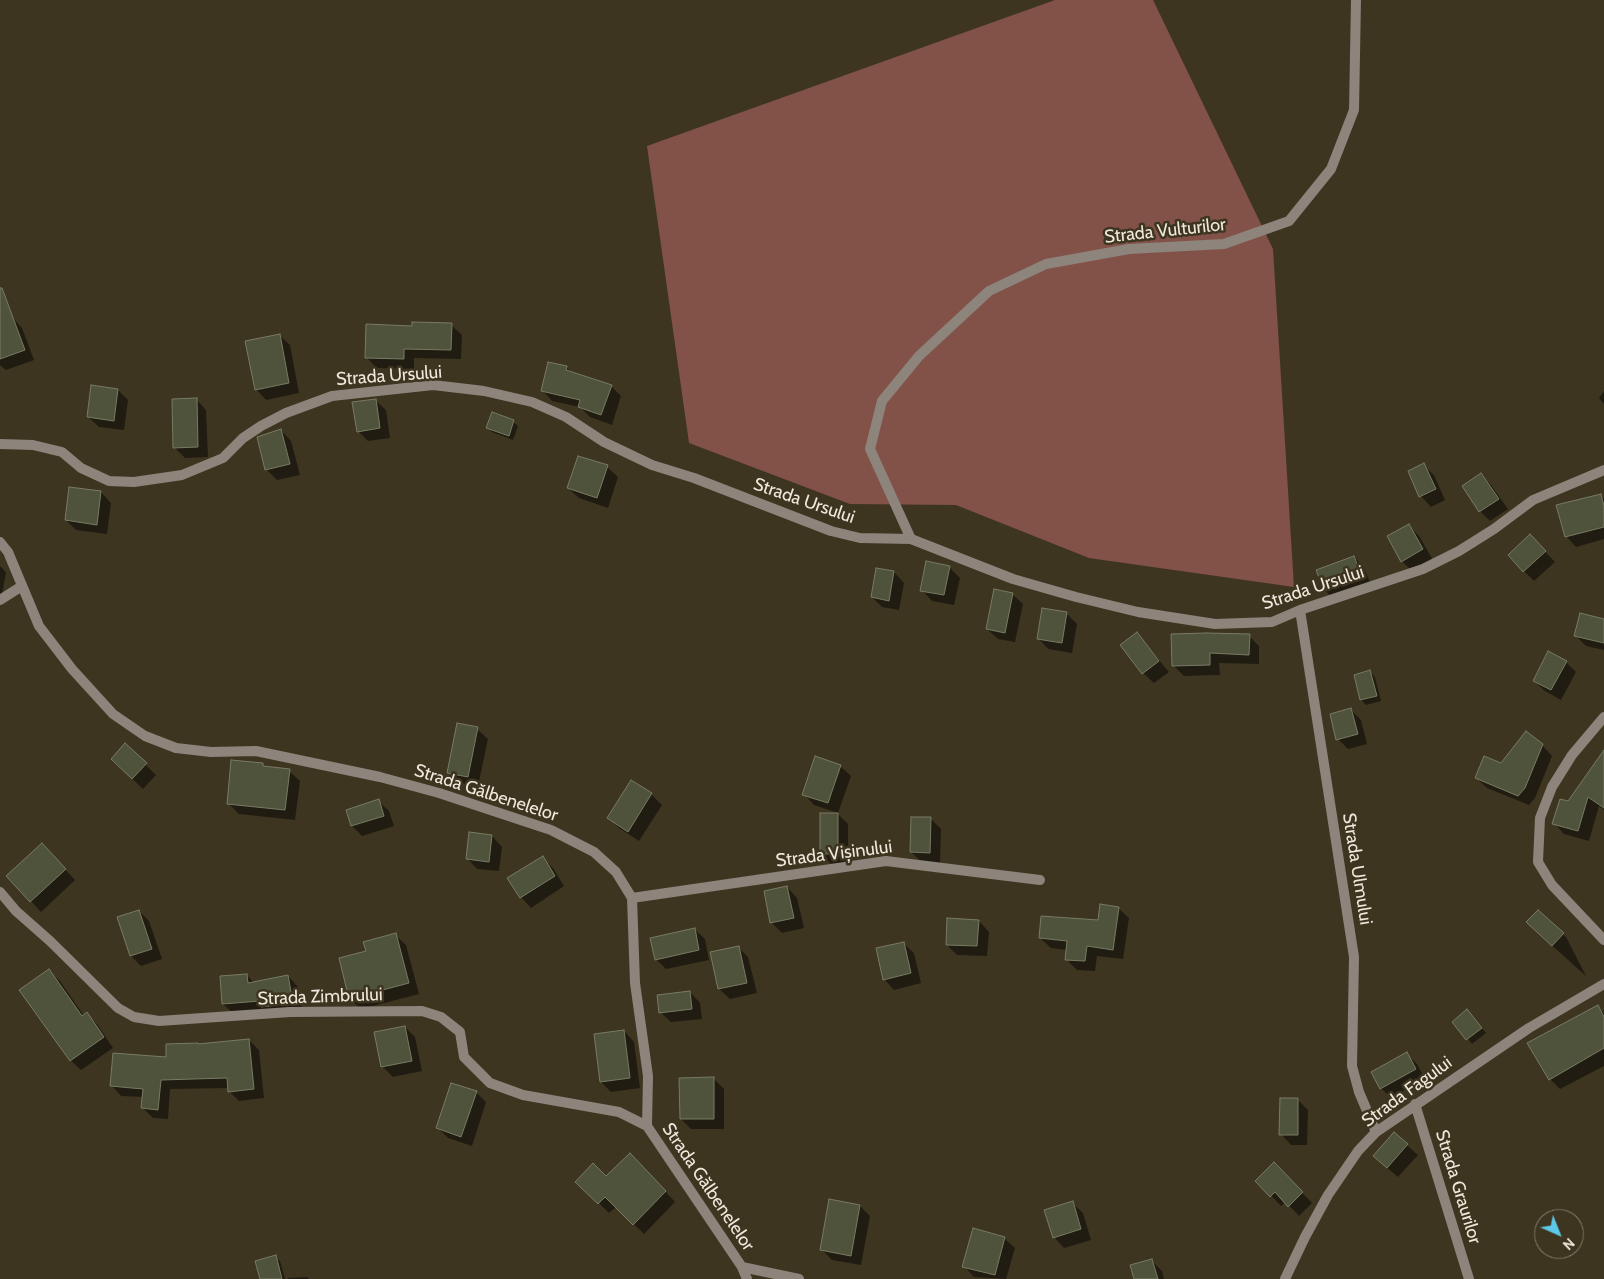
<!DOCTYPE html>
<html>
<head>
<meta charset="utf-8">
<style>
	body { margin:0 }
	#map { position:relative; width:1604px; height:1279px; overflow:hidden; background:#3e3520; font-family:Cabin,sans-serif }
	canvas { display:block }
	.north { position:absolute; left:1534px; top:1209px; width:50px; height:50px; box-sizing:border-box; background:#3e3520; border:1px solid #857d6c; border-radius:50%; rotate:136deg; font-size:14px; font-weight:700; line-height:20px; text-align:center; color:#efe9dd }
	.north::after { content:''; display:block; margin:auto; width:18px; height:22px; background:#5dc7e8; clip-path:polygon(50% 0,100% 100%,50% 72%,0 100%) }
</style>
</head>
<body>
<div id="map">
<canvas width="1604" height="1279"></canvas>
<div class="north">N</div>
</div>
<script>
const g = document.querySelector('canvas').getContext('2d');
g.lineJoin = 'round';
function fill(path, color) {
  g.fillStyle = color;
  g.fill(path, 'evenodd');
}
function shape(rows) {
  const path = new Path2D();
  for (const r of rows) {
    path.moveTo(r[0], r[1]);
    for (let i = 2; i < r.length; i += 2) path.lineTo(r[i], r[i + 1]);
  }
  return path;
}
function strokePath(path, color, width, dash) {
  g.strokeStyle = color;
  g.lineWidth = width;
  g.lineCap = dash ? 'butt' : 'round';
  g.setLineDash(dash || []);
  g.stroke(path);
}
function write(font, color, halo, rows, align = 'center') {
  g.font = font + ' Cabin,sans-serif';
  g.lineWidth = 5;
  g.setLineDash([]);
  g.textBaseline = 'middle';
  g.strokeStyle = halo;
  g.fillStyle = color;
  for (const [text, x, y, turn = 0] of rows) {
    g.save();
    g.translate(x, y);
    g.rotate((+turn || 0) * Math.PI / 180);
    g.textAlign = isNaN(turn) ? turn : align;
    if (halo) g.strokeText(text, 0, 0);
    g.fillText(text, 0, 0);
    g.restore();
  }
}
fill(shape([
	[1055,0,1153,0,1273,249,1294,587,1089,558,956,505,850,504,689,443,647,146]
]), '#825249');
fill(shape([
	[12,317,22,328,34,360,6,370,0,365,0,322],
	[451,325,462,335,461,359,414,358,414,369,377,368,366,357,413,328],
	[279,335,290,345,299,393,266,400,256,389],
	[566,367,572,373,611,386,621,396,612,425,590,417,580,407,552,401,542,390],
	[118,390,128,400,124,430,99,427,88,417],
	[1604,391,1604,404,1599,398],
	[196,399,206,410,208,457,185,458,174,447],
	[375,400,386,410,390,438,368,441,358,431],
	[513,422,518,426,513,440,492,432,487,427],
	[281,430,291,441,300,475,277,480,267,470,259,438],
	[1423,465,1434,475,1445,500,1431,507,1421,496],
	[607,467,618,477,608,508,579,498,568,488],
	[1481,474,1491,485,1508,509,1490,521,1480,511],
	[101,492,111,503,107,534,76,530,66,520],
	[1600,495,1604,499,1604,539,1576,547,1566,536],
	[1409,526,1419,536,1433,560,1412,571,1402,561],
	[1530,536,1555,562,1534,581,1509,556],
	[1354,557,1364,568,1372,587,1335,601,1325,590],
	[0,566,6,572,1,600,0,600],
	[949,567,960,578,954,605,932,601,922,590],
	[877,570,894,572,904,583,899,610,882,607,872,597],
	[1012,594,1023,604,1015,642,998,639,987,629],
	[1066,613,1077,624,1072,653,1048,649,1038,638],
	[1604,620,1604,650,1586,646,1576,636],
	[1137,634,1169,672,1154,683,1143,673],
	[1249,636,1259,646,1259,664,1219,663,1220,675,1184,676,1173,665],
	[1566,662,1576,672,1561,700,1545,691,1534,681],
	[1370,672,1375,677,1381,701,1366,705,1361,700,1355,676],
	[1351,710,1361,720,1367,744,1348,749,1338,739],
	[477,729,488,739,478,786,459,783,448,772],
	[125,745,156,775,143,789,112,759],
	[1542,745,1552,756,1535,798,1529,805,1487,788,1476,778],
	[262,764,266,768,289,771,300,781,295,820,239,814,228,803],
	[840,766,851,776,838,813,814,805,804,794],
	[1604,771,1604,810,1599,806,1589,841,1564,834,1554,823,1569,803],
	[632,782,651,794,662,805,639,841,619,828,609,818],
	[378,801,389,811,394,826,362,836,352,826,347,811],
	[838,814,848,824,848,863,831,864,821,853],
	[930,818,941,829,940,863,922,862,911,852],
	[492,836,502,847,499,871,477,869,467,858],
	[52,855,75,880,41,912,8,876],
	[542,858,553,868,564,886,531,908,521,897],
	[787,887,797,898,804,928,782,933,771,922],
	[1118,908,1129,918,1123,959,1097,956,1095,971,1077,970,1066,959,1067,950,1051,948,1040,938,1099,922],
	[139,911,149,921,162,959,141,966,131,956,118,918],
	[979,921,989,932,987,956,957,955,947,945],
	[1555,926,1566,937,1586,976,1538,933],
	[694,929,705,939,709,960,666,969,656,959],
	[395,935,406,945,419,994,361,1009,350,999,340,959,368,952],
	[903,943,914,953,921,983,894,990,884,979],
	[738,947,748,957,757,993,730,999,719,989],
	[49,971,60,981,84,1016,87,1014,97,1024,113,1048,81,1070,70,1060],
	[247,975,254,983,288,976,298,987,303,1013,234,1014,223,1004],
	[690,992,700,1003,702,1019,671,1022,660,1012],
	[1598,1007,1604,1013,1604,1066,1560,1089,1550,1079],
	[1472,1016,1486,1033,1472,1044,1454,1022],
	[405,1027,415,1037,422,1071,393,1077,382,1066],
	[624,1031,634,1042,640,1088,611,1092,601,1082],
	[249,1040,259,1050,264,1098,239,1101,229,1091,229,1088,170,1089,168,1119,153,1118,143,1108,144,1097,121,1096,112,1086,199,1046],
	[1406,1054,1417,1064,1425,1079,1391,1098,1381,1088],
	[714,1079,724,1089,724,1129,691,1129,681,1119],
	[476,1092,486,1102,472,1146,448,1138,438,1128],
	[1298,1100,1308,1110,1307,1145,1291,1145,1281,1134],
	[1394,1134,1418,1155,1398,1177,1385,1166],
	[1274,1164,1312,1203,1299,1216,1286,1202,1281,1206,1257,1181],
	[641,1165,675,1202,644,1234,616,1207,609,1213,577,1182,606,1178],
	[1072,1203,1083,1213,1091,1240,1064,1248,1054,1237],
	[860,1206,870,1216,861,1265,832,1260,822,1250],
	[1004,1238,1015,1248,1006,1279,974,1277,964,1266],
	[275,1257,280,1261,285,1279,261,1279],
	[1152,1261,1162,1271,1164,1279,1135,1279],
	[307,1277,309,1279,288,1279,288,1278]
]), '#0007');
const building = shape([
	[0,288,2,288,25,350,0,359,0,288],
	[412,322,452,323,451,350,404,349,404,359,365,358,366,324,412,326,412,322],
	[280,334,289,383,255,390,245,341,280,334],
	[548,362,567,366,566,370,612,385,601,415,578,407,580,400,541,391,548,362],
	[91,385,118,389,114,421,87,417,91,385],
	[197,398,198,447,173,448,172,399,197,398],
	[376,399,380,428,357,432,352,402,376,399],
	[492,412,514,420,509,436,486,428,492,412],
	[281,429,290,464,265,470,257,437,281,429],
	[578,456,608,465,597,498,567,488,578,456],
	[1424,463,1436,489,1419,497,1408,471,1424,463],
	[1481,473,1499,499,1479,512,1462,486,1481,473],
	[69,487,101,491,97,525,65,520,69,487],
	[1601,494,1604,506,1604,527,1565,537,1556,505,1601,494],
	[1409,524,1423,549,1401,562,1387,536,1409,524],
	[1530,534,1546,551,1523,572,1508,555,1530,534],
	[1354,556,1362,577,1324,591,1316,570,1354,556],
	[926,561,950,566,944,595,920,591,926,561],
	[876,568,894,571,889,601,871,597,876,568],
	[994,589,1013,593,1005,633,986,629,994,589],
	[1042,608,1067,612,1062,643,1037,639,1042,608],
	[1580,613,1604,619,1604,643,1574,636,1580,613],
	[1137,632,1159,661,1142,674,1120,645,1137,632],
	[1206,633,1250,634,1249,655,1210,653,1210,665,1172,666,1171,634,1206,633],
	[1548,651,1567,661,1551,690,1533,681,1548,651],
	[1370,670,1377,696,1360,700,1354,675,1370,670],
	[1351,708,1358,734,1336,740,1330,714,1351,708],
	[457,723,478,727,468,777,447,773,457,723],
	[1526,731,1543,744,1525,788,1518,796,1475,778,1484,756,1501,763,1526,731],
	[125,743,147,763,132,779,111,759,125,743],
	[1604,750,1604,808,1588,797,1578,831,1552,824,1560,799,1568,801,1604,750],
	[815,756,841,765,828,803,802,795,815,756],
	[231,760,263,763,263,766,290,769,285,810,227,804,231,760],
	[631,780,652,793,628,832,607,818,631,780],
	[379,799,384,816,351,826,346,810,379,799],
	[820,813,838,813,838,854,820,854,820,813],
	[911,817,931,817,930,853,910,852,911,817],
	[469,832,492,835,489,862,466,859,469,832],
	[42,843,66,869,30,902,6,876,42,843],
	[543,856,555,876,520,898,507,878,543,856],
	[787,886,794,918,770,923,764,891,787,886],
	[1100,904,1119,907,1113,950,1087,946,1085,961,1065,960,1067,941,1039,938,1041,916,1098,920,1100,904],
	[139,910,152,949,130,956,117,917,139,910],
	[1538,910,1564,933,1552,946,1526,922,1538,910],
	[947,918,979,920,977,946,946,945,947,918],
	[695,928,699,950,655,960,650,938,695,928],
	[396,933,409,983,349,999,339,958,366,951,363,942,396,933],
	[904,942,911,973,883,980,876,948,904,942],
	[739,946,747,983,718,989,710,952,739,946],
	[49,969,82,1016,87,1012,104,1037,70,1061,19,990,49,969],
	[247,974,248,983,288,975,293,1003,261,1007,260,1001,222,1004,220,976,247,974],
	[690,991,692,1009,659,1013,657,995,690,991],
	[1598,1005,1604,1017,1604,1048,1549,1080,1527,1043,1598,1005],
	[1467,1009,1482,1028,1466,1040,1452,1022,1467,1009],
	[405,1026,412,1061,381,1067,374,1032,405,1026],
	[624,1030,630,1078,600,1082,594,1034,624,1030],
	[249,1039,254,1089,228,1092,227,1078,161,1080,158,1110,141,1108,143,1089,110,1086,113,1053,166,1057,166,1044,198,1043,198,1044,249,1039],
	[1407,1052,1416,1069,1380,1089,1371,1072,1407,1052],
	[714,1077,714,1119,680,1119,679,1078,714,1077],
	[451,1083,477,1091,461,1137,436,1128,451,1083],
	[1280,1098,1298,1098,1298,1135,1279,1135,1280,1098],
	[1394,1132,1408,1144,1387,1168,1373,1156,1394,1132],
	[630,1153,666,1191,633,1225,605,1197,598,1204,575,1182,593,1163,606,1176,630,1153],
	[1274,1162,1303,1192,1288,1207,1275,1192,1270,1197,1255,1181,1274,1162],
	[829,1199,860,1205,851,1256,820,1250,829,1199],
	[1073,1201,1081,1229,1053,1238,1044,1210,1073,1201],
	[973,1228,1005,1237,995,1275,962,1267,973,1228],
	[276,1255,282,1279,260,1279,255,1261,276,1255],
	[1152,1259,1158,1279,1134,1279,1130,1265,1152,1259]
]);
fill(building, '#50533c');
strokePath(building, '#787b63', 1);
strokePath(shape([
	[0,444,33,445,62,452,81,468,109,481,134,482,182,475,223,458,243,438,261,426,286,413,332,396,433,385,484,391,532,402,566,417,604,442,652,465,694,478,831,531,860,538,911,539,1013,579,1076,597,1138,612,1215,624,1272,622,1300,610,1423,569,1459,551,1494,529,1533,500,1604,470],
	[911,539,870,449,882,401,919,356,989,291,1046,264,1129,249,1224,244,1289,221,1331,169,1354,110,1356,0],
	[0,542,8,552,39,626,72,669,113,714,145,736,176,748,211,752,256,751,380,777,439,793,551,830,594,852,616,872,632,898,635,983,648,1076,647,1126,742,1267,747,1279],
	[0,600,22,586],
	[1300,610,1354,957,1352,1066,1359,1092,1376,1132],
	[1604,717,1572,755,1552,787,1540,818,1538,862,1552,885,1604,940],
	[0,892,16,911,50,941,118,1008,134,1017,159,1021,290,1012,422,1011,441,1017,460,1032,464,1057,490,1083,523,1095,619,1112,647,1126],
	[632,898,886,861,1040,880],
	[1415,1104,1469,1279],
	[742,1267,799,1279],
	[1285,1279,1305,1237,1328,1195,1358,1151,1376,1132,1529,1028,1604,984]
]), '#8d847c', 10);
write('18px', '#efe9dd', '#3e3520', [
	["Strada Vulturilor",1165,231,-6],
	["Strada Ursului",389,376,-4],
	["Strada Ursului",804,501,19],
	["Strada Ursului",1313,588,-18],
	["Strada Gălbenelelor",486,793,18],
	["Strada Vișinului",834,854,-7],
	["Strada Ulmului",1357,869,81],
	["Strada Zimbrului",320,997,-2],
	["Strada Fagului",1407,1092,-36],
	["Strada Gălbenelelor",708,1187,56],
	["Strada Graurilor",1458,1187,73]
]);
</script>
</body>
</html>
